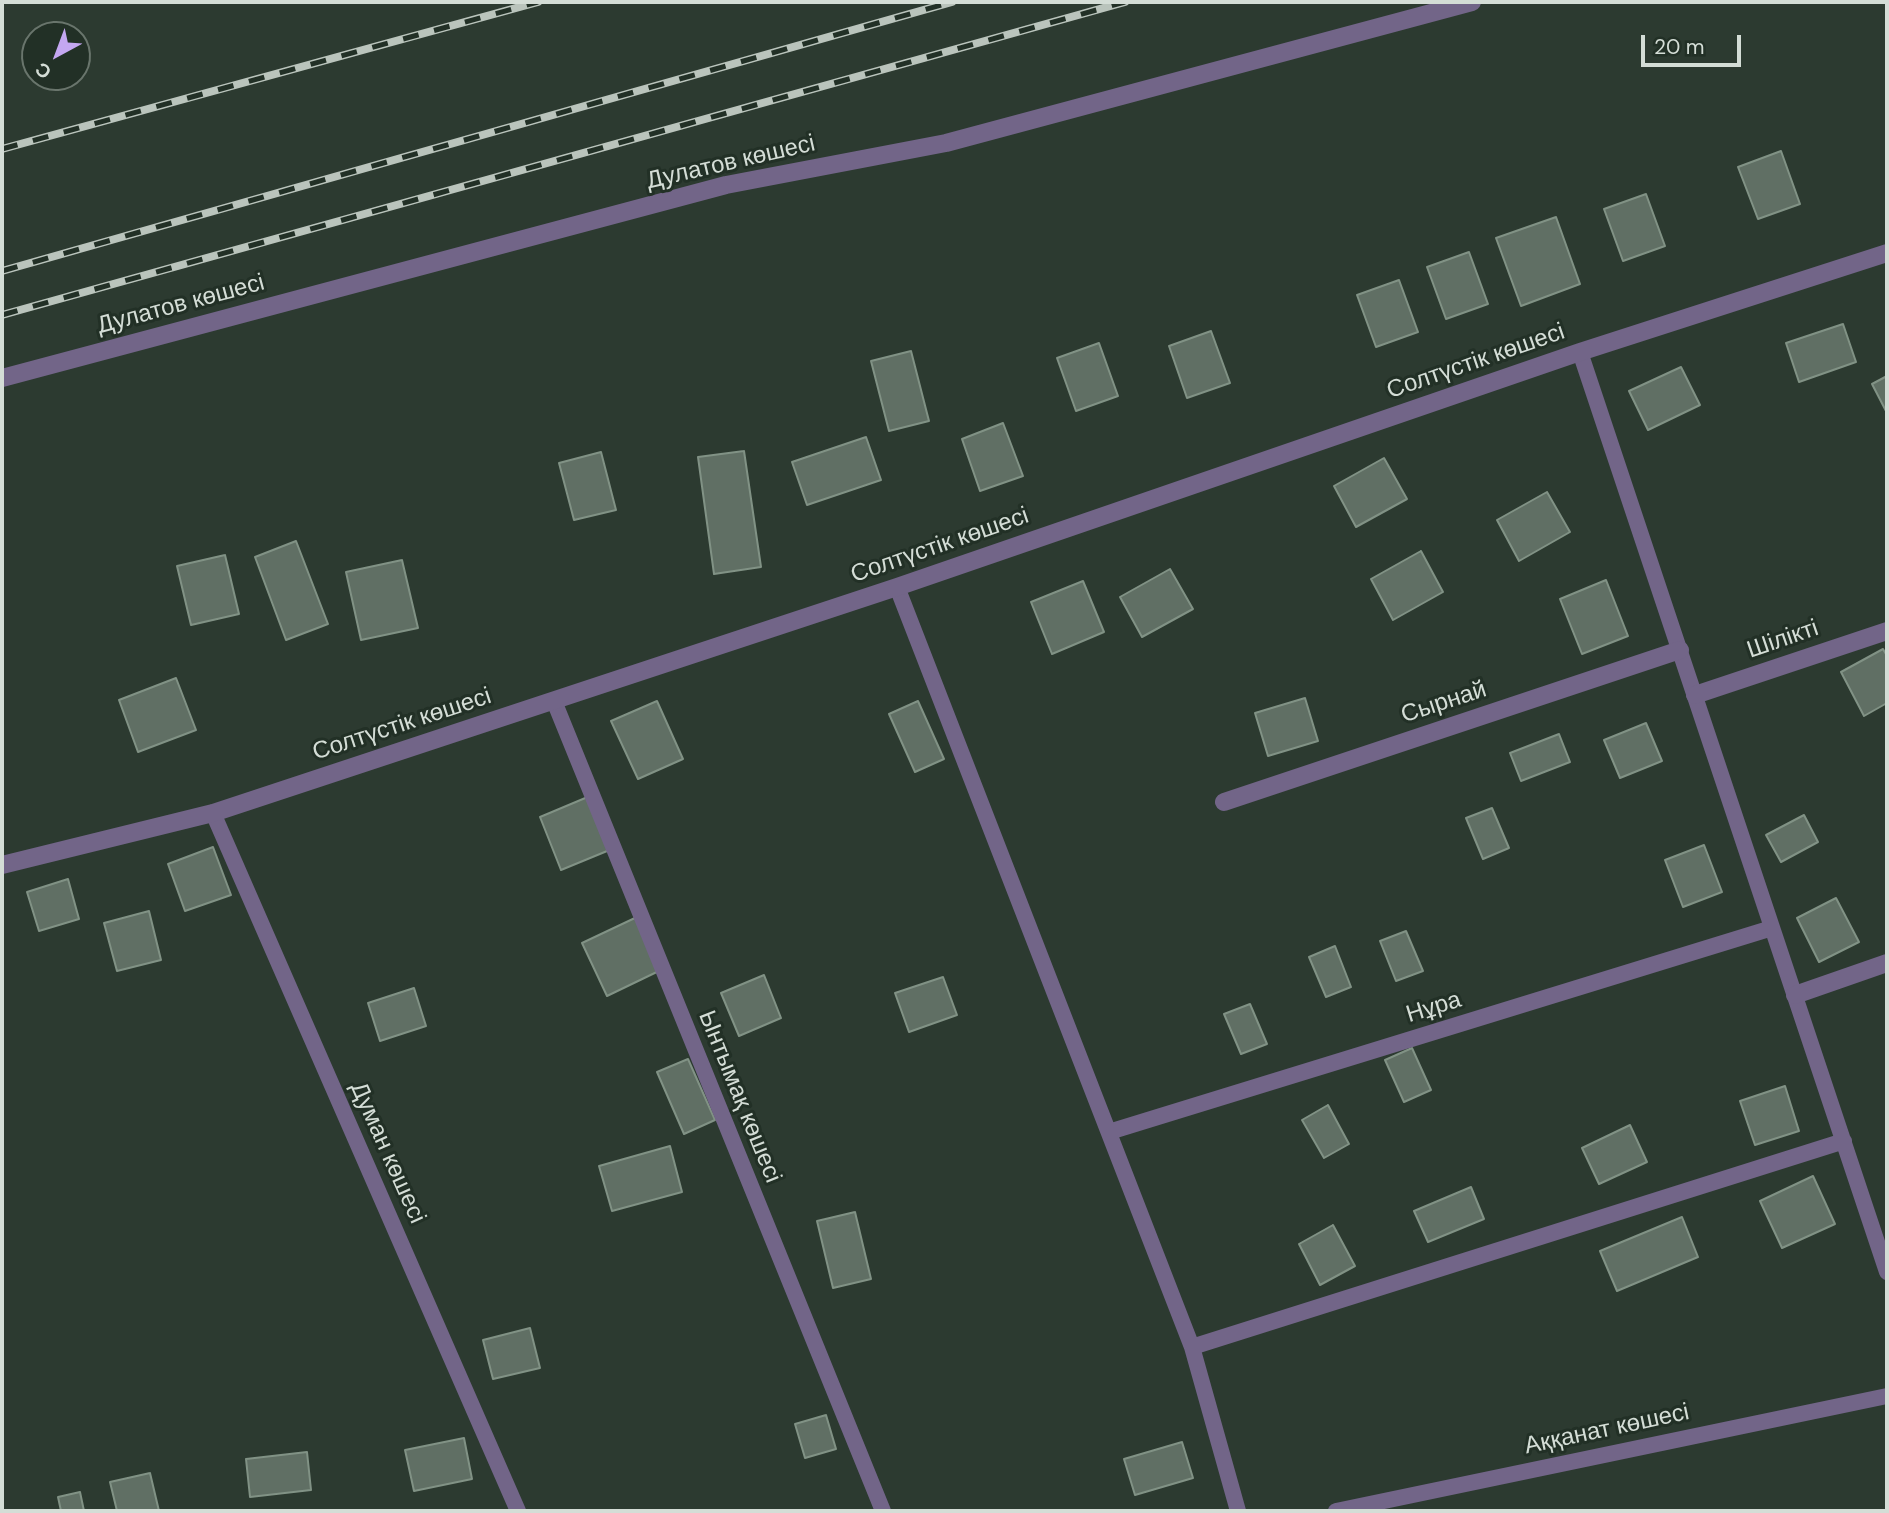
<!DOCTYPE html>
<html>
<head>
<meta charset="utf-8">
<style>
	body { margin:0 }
	#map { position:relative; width:1889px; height:1513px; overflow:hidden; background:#2c3a30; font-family:"DM Sans",sans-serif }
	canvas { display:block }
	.frame { position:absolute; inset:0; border:4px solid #d4ddd6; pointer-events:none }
	.north { position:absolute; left:21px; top:21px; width:70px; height:70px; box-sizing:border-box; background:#223026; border:2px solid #69756c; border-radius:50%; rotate:221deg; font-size:19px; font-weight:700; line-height:28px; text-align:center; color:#d4ddd6 }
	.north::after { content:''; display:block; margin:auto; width:24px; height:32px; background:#c4a7f1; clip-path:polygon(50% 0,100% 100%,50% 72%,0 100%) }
	.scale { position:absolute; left:1641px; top:35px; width:100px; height:32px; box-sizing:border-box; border:4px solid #d4ddd6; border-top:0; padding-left:9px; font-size:21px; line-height:24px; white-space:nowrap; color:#d4ddd6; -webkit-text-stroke:5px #223026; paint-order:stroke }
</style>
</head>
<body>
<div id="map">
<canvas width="1889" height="1513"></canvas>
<div class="frame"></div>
<div class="north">С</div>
<div class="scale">20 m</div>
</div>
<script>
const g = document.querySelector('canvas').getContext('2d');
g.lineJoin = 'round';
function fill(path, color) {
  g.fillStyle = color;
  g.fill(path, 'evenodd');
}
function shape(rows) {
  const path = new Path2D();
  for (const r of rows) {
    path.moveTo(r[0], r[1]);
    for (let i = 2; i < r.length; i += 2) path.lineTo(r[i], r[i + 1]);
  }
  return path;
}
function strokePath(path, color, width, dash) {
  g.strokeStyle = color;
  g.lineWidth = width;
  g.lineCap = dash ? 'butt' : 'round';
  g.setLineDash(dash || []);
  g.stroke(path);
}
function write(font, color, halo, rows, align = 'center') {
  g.font = font + ' "DM Sans",sans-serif';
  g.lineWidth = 6;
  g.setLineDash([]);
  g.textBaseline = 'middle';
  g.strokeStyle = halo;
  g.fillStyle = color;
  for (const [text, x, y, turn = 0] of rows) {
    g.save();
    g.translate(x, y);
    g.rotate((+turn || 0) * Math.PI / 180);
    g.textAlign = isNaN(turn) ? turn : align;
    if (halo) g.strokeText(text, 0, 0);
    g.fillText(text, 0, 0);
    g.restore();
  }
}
const building = shape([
	[1781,151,1800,204,1758,219,1738,167,1781,151],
	[1646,194,1665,246,1623,261,1604,209,1646,194],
	[1556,217,1580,284,1521,306,1496,238,1556,217],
	[1469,252,1488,304,1446,319,1427,267,1469,252],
	[1399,280,1418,332,1376,347,1357,295,1399,280],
	[1843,324,1856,362,1799,382,1786,343,1843,324],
	[1211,331,1230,383,1187,398,1169,346,1211,331],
	[1099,343,1118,396,1076,411,1057,358,1099,343],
	[911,351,929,421,889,431,871,361,911,351],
	[1681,367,1700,405,1648,430,1629,391,1681,367],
	[1887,376,1887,413,1872,384,1887,376],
	[1003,423,1023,476,980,491,962,439,1003,423],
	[866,437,881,480,807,505,792,462,866,437],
	[744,451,761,567,714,574,698,457,744,451],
	[601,452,616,510,574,520,559,463,601,452],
	[1384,458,1407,499,1356,527,1334,486,1384,458],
	[1547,492,1570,532,1519,561,1497,520,1547,492],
	[296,541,328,624,286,640,255,557,296,541],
	[1421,551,1443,592,1393,620,1371,579,1421,551],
	[225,555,239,614,191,625,177,566,225,555],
	[402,560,418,628,361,640,346,572,402,560],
	[1170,569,1193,609,1142,637,1120,597,1170,569],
	[1606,580,1628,636,1582,654,1560,599,1606,580],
	[1083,581,1104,632,1052,654,1031,602,1083,581],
	[1883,649,1887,656,1887,703,1864,716,1841,672,1883,649],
	[176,678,196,730,138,752,119,700,176,678],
	[1305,698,1318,741,1268,756,1255,713,1305,698],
	[657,701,683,759,638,779,611,721,657,701],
	[918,701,944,759,915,772,889,714,918,701],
	[1646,723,1662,761,1620,778,1604,740,1646,723],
	[1559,734,1570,762,1521,781,1510,753,1559,734],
	[590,796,612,849,561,870,540,817,590,796],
	[1492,808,1509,848,1483,859,1466,818,1492,808],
	[1804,815,1818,842,1781,862,1766,835,1804,815],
	[1704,845,1722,892,1683,907,1665,860,1704,845],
	[213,847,231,895,185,911,168,864,213,847],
	[68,879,79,919,39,931,27,892,68,879],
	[1836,898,1859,942,1819,962,1797,918,1836,898],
	[149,911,161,960,117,971,104,923,149,911],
	[637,917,663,969,607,996,582,943,637,917],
	[1406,931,1423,971,1396,981,1380,941,1406,931],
	[1335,946,1351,987,1326,997,1309,957,1335,946],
	[764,975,781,1018,739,1036,721,993,764,975],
	[943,977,957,1015,909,1032,895,993,943,977],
	[414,988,426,1026,380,1041,368,1003,414,988],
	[1250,1004,1267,1044,1241,1054,1224,1014,1250,1004],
	[1412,1048,1431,1090,1404,1102,1385,1060,1412,1048],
	[688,1059,715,1120,684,1134,657,1072,688,1059],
	[1785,1086,1799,1131,1755,1145,1740,1101,1785,1086],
	[1328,1105,1349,1144,1324,1158,1302,1120,1328,1105],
	[1630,1125,1647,1162,1599,1184,1582,1148,1630,1125],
	[670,1146,682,1192,612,1211,599,1166,670,1146],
	[1813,1176,1835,1224,1782,1248,1760,1201,1813,1176],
	[1471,1187,1484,1219,1428,1242,1414,1211,1471,1187],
	[855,1212,871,1279,833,1288,817,1221,855,1212],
	[1682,1217,1698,1257,1617,1291,1600,1251,1682,1217],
	[1333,1225,1355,1266,1320,1285,1299,1244,1333,1225],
	[530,1328,540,1368,493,1379,483,1340,530,1328],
	[826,1415,836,1449,805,1458,795,1424,826,1415],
	[464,1438,472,1479,414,1491,405,1450,464,1438],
	[1182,1442,1193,1478,1135,1495,1124,1459,1182,1442],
	[307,1452,311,1490,250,1497,246,1459,307,1452],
	[150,1473,159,1511,117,1511,110,1482,150,1473],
	[80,1492,84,1511,61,1511,58,1497,80,1492]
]);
fill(building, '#606f64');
strokePath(building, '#819285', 2);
strokePath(shape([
	[1580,352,1887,1272],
	[897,587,1192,1347,1238,1511],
	[554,701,883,1511],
	[213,813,518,1511],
	[1109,1132,1772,928],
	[1192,1347,1844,1141],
	[1336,1511,1887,1396]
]), '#726588', 16);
strokePath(shape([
	[2,378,726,185,946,143,1472,2],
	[1695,695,1887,631],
	[1224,802,1680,650],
	[1795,995,1887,963]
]), '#726588', 18);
strokePath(shape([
	[2,865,213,813,897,587,1580,352,1887,253]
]), '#726588', 18);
const rail = shape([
	[2,149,538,2],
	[2,271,952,2],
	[2,315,1125,2]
]);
strokePath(rail, '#bac4bc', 8);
strokePath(rail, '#223026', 5, [16]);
write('24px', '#d4ddd6', '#223026', [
	["Дулатов көшесі",731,163,-13],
	["Дулатов көшесі",181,305,-15],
	["Солтүстік көшесі",1476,362,-19],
	["Солтүстік көшесі",940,546,-19],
	["Шілікті",1783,640,-19],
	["Сырнай",1444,703,-18],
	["Солтүстік көшесі",402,725,-18],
	["Нұра",1434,1008,-17],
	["Ынтымақ көшесі",739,1097,68],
	["Думан көшесі",387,1153,66],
	["Аққанат көшесі",1607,1430,-12]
]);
</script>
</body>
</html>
